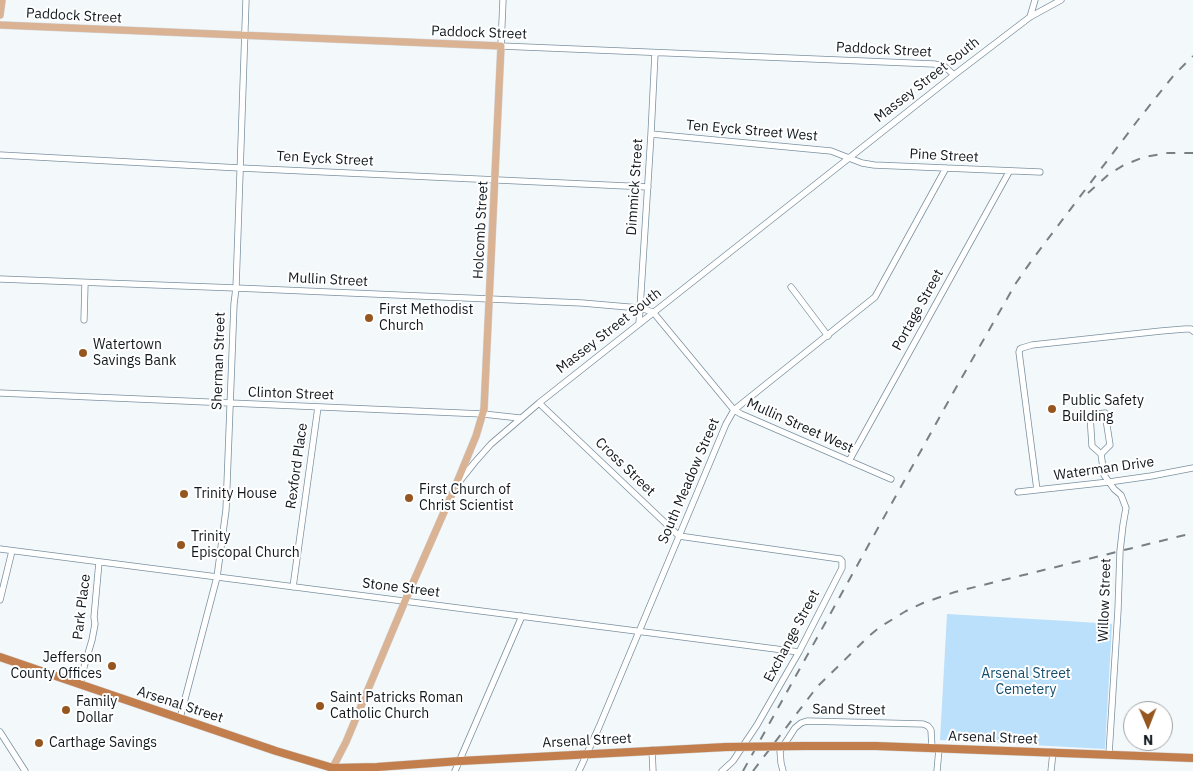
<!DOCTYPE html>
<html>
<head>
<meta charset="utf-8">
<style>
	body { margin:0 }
	#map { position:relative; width:1193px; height:771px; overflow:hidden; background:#f3f8fb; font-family:"IBM Plex Sans",sans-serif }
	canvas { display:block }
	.north { position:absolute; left:1123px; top:701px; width:50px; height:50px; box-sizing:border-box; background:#fff; border:1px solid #9fa3a5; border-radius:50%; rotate:179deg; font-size:14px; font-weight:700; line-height:20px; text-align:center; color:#10181e }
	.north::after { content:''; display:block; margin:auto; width:18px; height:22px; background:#965620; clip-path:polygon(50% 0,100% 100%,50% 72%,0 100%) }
</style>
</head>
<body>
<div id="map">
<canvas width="1193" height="771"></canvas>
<div class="north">N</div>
</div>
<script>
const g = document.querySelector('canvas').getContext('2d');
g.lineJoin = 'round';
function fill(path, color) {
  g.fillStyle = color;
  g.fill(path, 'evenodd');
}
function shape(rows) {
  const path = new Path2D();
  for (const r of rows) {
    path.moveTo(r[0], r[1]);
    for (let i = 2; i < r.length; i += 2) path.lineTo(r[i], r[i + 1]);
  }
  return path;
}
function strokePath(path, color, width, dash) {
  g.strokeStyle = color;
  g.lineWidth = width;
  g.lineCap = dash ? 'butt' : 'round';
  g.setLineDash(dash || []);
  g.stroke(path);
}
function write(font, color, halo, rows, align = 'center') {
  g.font = font + ' "IBM Plex Sans",sans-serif';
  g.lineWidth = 4;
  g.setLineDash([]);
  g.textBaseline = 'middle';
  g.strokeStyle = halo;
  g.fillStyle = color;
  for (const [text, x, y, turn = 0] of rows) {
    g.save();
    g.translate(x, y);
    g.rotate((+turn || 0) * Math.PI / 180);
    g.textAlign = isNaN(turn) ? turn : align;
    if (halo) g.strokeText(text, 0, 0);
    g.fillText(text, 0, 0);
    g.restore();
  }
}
fill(shape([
	[947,614,1067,621,1112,624,1105,749,940,740]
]), '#bae0fb');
const minor = shape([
	[503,0,501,46,934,64,944,66,954,75],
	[1030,17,1035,0],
	[651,134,831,151,862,163,874,165,1040,172],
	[0,155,240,168,648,187],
	[0,279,236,288,582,303,640,308,653,312,734,410,741,414,891,479],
	[791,287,828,336],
	[84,320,85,283],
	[639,324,651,134,655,53],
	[0,393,483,414,520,418],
	[539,403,679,536,840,559,842,561,842,568,799,652,769,704,757,725,733,761,722,771],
	[1101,454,1110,445,1105,413,1090,415,1092,446,1101,454,1104,475,1114,489,1121,495,1126,508,1123,525,1120,551,1118,610,1109,754],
	[849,461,1009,172],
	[459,482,475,462,491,444,539,403,954,75,1030,17,1061,0],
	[1037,490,1019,352,1020,349,1022,348,1032,345,1161,331,1185,329,1191,329,1193,331],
	[1018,492,1109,482,1151,476,1193,468],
	[0,549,799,652],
	[293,587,318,407],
	[0,600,12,551],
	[81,685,81,677,92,640,95,624,94,617,99,562],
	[180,718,217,577,226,510,234,304,236,288,246,0],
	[0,732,25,771],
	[652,750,653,771],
	[455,771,522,616],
	[579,771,599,727,726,424,734,410,875,297,946,168],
	[783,771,781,763,780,751,795,728,801,723,807,721,923,724,928,726,931,730,932,748],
	[937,771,939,749],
	[1051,771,1053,752]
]);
const major = shape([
	[0,15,2,0],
	[0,25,501,46,484,409,476,436,455,487,405,601,346,742,331,771]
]);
const highway = shape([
	[0,657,276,751,333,768,377,767,460,761,726,747],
	[803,746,876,746,1193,758]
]);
strokePath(minor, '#7a909f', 7);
strokePath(major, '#d4d5d6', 8);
strokePath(highway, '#d4d5d6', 9);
strokePath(minor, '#fff', 5.5);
strokePath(major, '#dab294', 7);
strokePath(highway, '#c27f4d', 8);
strokePath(shape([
	[1088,193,1109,174,1124,165,1144,157,1167,153,1193,153],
	[743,771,953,393,1016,283,1032,260,1138,120,1174,75,1193,56],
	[753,771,817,687,869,636,880,627,906,611,923,603,955,592,1193,533]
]), '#798084', 2, [9, 9]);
const highwayBridge = shape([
	[726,747,803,746]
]);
strokePath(highwayBridge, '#d4d5d6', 9, []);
strokePath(highwayBridge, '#c27f4d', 8);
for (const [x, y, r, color] of [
	[369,318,5,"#965620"],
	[83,353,5,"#965620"],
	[1052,409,5,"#965620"],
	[184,494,5,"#965620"],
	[409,498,5,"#965620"],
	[181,545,5,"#965620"],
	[112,666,5,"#965620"],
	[320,706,5,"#965620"],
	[66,710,5,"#965620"],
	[39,743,5,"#965620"]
]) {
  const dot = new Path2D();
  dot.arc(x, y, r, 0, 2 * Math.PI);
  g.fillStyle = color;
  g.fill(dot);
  strokePath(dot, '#fff', 2);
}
write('14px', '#10181e', '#fff', [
	["Paddock Street",74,16,3],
	["Paddock Street",479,33,2],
	["Paddock Street",884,50,3],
	["Massey Street South",927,80,-38],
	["Ten Eyck Street West",752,131,5],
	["Pine Street",944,156,3],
	["Ten Eyck Street",325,159,3],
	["Dimmick Street",635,187,-86],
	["Holcomb Street",481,230,-87],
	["Mullin Street",328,280,3],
	["Portage Street",918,310,-61],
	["Massey Street South",609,331,-38],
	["Sherman Street",219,361,-88],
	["Clinton Street",291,394,2],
	["Mullin Street West",800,426,24],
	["Rexford Place",297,466,-82],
	["Cross Street",625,467,44],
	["Waterman Drive",1104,469,-8],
	["South Meadow Street",689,481,-67],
	["Stone Street",401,588,7],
	["Willow Street",1105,600,-88],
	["Park Place",82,607,-83],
	["Exchange Street",792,636,-62],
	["Arsenal Street",180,705,18],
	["Sand Street",849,710,1],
	["Arsenal Street",993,738,2],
	["Arsenal Street",587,741,-3]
]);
write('14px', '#10181e', '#fff', [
	["First Methodist",379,310],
	["Church",379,326],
	["Watertown",93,345],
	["Savings Bank",93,361],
	["Public Safety",1062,401],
	["Building",1062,417],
	["First Church of",419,490],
	["Christ Scientist",419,506],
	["Trinity House",194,494],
	["Trinity",191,537],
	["Episcopal Church",191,553],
	["Jefferson",102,658,"right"],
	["County Offices",102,674,"right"],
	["Saint Patricks Roman",330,698],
	["Catholic Church",330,714],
	["Family",76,702],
	["Dollar",76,718],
	["Carthage Savings",49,743]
], 'left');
write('14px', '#134e6f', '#fff', [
	["Arsenal Street",1026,674],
	["Cemetery",1026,690]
]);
</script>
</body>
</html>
